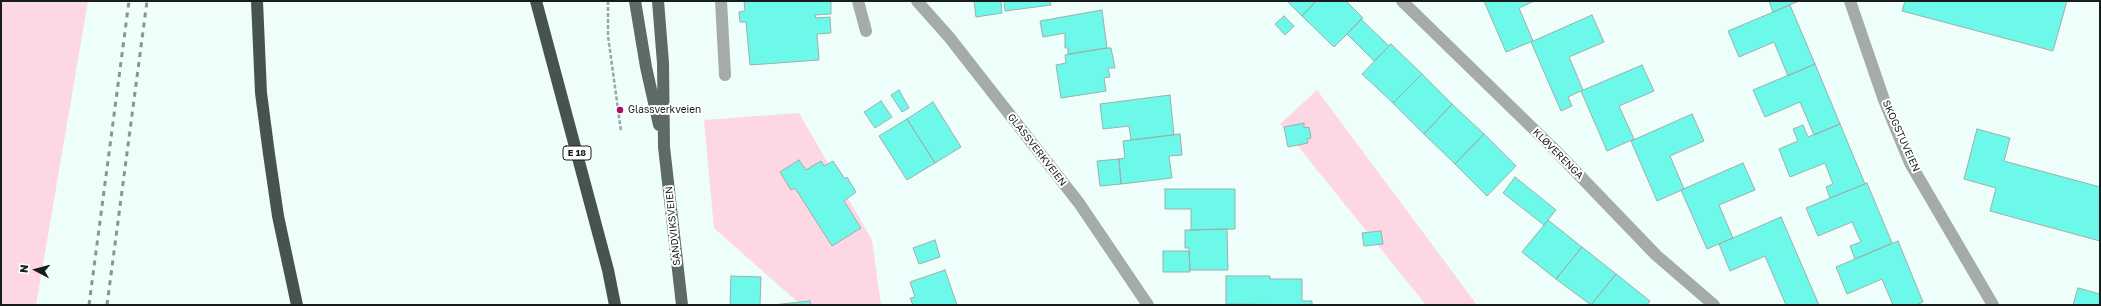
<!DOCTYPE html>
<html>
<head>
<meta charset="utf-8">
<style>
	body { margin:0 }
	#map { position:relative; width:2101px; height:306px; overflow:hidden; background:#eefefb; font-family:"Golos Text",sans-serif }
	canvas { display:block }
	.frame { position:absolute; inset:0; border:2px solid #171d1c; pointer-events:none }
	.north { position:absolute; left:16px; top:250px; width:40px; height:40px; -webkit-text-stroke:3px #fff; paint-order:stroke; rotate:276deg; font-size:11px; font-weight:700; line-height:16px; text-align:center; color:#171d1c }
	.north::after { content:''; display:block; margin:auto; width:14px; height:18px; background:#171d1c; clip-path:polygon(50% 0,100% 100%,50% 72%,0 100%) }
</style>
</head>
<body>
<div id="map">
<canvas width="2101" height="306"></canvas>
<div class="frame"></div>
<div class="north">N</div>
</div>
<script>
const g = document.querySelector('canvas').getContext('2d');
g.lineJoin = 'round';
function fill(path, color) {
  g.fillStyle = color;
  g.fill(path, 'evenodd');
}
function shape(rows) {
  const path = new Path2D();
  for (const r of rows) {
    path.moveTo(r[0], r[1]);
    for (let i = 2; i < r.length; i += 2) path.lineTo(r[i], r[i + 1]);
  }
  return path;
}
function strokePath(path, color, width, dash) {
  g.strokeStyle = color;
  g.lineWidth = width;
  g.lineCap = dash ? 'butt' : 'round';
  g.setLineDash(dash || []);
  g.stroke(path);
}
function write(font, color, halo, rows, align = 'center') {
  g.font = font + ' "Golos Text",sans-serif';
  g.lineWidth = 4;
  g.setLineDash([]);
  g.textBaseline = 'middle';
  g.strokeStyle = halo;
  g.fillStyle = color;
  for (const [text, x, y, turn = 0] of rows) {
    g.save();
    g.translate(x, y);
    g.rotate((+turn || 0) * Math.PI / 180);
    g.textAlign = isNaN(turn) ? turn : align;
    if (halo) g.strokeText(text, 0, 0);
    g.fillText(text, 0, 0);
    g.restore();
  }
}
fill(shape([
	[1,1,88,1,36,305,1,305],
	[1317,90,1477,305,1426,305,1280,124],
	[799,113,872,240,881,305,801,305,714,228,704,120]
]), '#fed7e4');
const building = shape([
	[744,1,831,1,831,14,815,15,816,18,830,17,831,33,817,34,819,60,750,65,746,22,740,22,739,12,745,11,744,1],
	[974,1,1001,1,1002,13,976,17,974,1],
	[1004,1,1050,1,1051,5,1005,11,1004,1],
	[1287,1,1316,1,1302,16,1287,1],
	[1316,1,1346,1,1363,18,1334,47,1302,16,1316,1],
	[1484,1,1534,1,1519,8,1533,41,1506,52,1484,1],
	[1769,1,1799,1,1773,12,1769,1],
	[1905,1,2067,1,2053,51,1902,11,1905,1],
	[1790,5,1815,64,1788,76,1774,42,1739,57,1728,31,1790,5],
	[1102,10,1107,48,1068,54,1068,48,1065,48,1065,33,1043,37,1040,21,1102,10],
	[1592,15,1604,42,1569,57,1583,90,1568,97,1572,106,1561,111,1531,42,1592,15],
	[1284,16,1294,26,1285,35,1275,24,1284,16],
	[1361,19,1389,46,1374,61,1347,34,1361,19],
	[1391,44,1422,74,1393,103,1362,74,1391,44],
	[1107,48,1111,48,1115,68,1108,68,1110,77,1104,78,1106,91,1061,98,1056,65,1066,63,1065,55,1107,48],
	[1815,64,1840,124,1814,135,1800,102,1765,117,1753,90,1815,64],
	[1642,65,1654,91,1619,106,1634,139,1607,151,1581,91,1642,65],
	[1422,74,1452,104,1424,134,1393,103,1422,74],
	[899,90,909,108,902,112,891,95,899,90],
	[1170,95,1174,135,1131,140,1129,126,1103,129,1100,104,1170,95],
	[881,101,892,117,875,128,864,112,881,101],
	[933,102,961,147,935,163,907,119,933,102],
	[1452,104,1484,134,1455,164,1424,134,1452,104],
	[1692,114,1704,141,1670,156,1684,189,1657,201,1631,141,1692,114],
	[907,119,935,163,907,180,879,136,907,119],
	[1304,123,1304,128,1309,127,1311,138,1307,139,1308,143,1288,147,1284,127,1304,123],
	[1840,124,1865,184,1830,198,1826,187,1833,184,1825,163,1790,177,1779,149,1798,141,1793,129,1803,125,1808,137,1840,124],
	[1977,129,2010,138,2004,161,2100,187,2100,241,1990,211,1996,188,1964,179,1977,129],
	[1180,134,1182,155,1169,156,1172,178,1121,184,1119,159,1125,158,1123,141,1180,134],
	[1484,134,1516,166,1487,196,1455,164,1484,134],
	[1119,159,1121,184,1100,186,1097,161,1119,159],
	[799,160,806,170,821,161,824,166,833,161,845,179,847,177,856,192,844,201,861,228,832,246,795,188,791,190,780,172,799,160],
	[1743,163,1755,190,1719,205,1733,238,1707,249,1681,190,1743,163],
	[1515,177,1556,210,1544,225,1503,193,1515,177],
	[1867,183,1892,243,1855,259,1850,246,1861,242,1852,222,1818,236,1806,208,1867,183],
	[1165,189,1235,189,1235,229,1191,230,1191,209,1165,209,1165,189],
	[1781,217,1819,305,1786,305,1765,256,1730,271,1719,244,1781,217],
	[1548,220,1582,247,1556,279,1522,252,1548,220],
	[1227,229,1228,270,1190,270,1189,248,1185,248,1185,230,1227,229],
	[1381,231,1383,244,1364,246,1362,233,1381,231],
	[935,240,940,257,919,264,913,248,935,240],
	[1898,241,1923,302,1916,305,1893,305,1882,279,1847,294,1836,267,1898,241],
	[1582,247,1616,274,1591,305,1556,279,1582,247],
	[1163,251,1189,251,1190,272,1163,272,1163,251],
	[945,270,957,305,913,305,910,298,915,297,910,282,945,270],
	[1616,274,1650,301,1647,305,1591,305,1616,274],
	[731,276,761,277,760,305,730,305,731,276],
	[1226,276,1270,276,1270,279,1302,279,1302,301,1312,301,1312,305,1226,304,1226,276],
	[2078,288,2100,294,2100,305,2073,305,2078,288],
	[810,301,811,305,773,305,810,301]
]);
fill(building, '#6cf9e9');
strokePath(building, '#a0aeac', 1);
strokePath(shape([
	[608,1,608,36,621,131]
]), '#99a6a3', 2.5, [4, 2]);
strokePath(shape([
	[721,1,725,75],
	[858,1,866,31],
	[917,1,949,37,1079,203,1148,305],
	[1402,1,1553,148,1656,255,1714,305],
	[1850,1,1884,100,1910,163,1993,305]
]), '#a4abaa', 12);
strokePath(shape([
	[635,1,646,67,659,125],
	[658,1,663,63,664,147,682,305]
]), '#5e6a68', 12);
strokePath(shape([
	[257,1,261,93,269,154,278,216,297,305],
	[536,1,608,270,615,305]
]), '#465351', 12);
strokePath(shape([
	[89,305,129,1],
	[107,305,147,1]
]), '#8a9593', 3, [5, 5]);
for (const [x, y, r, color] of [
	[620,110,4,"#a0125d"]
]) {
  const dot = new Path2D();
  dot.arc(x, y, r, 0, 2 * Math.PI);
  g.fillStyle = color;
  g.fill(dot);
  strokePath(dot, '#fff', 1.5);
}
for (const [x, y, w] of [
	[577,153,28]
]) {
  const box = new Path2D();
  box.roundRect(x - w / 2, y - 7, w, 14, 3);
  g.fillStyle = '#fff';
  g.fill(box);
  strokePath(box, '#171d1c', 1);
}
write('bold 9px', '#171d1c', null, [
	["E 18",577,153]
]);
write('10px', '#171d1c', '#fff', [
	["Glassverkveien",628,110]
], 'left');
write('10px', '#171d1c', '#fff', [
	["SKOGSTUVEIEN",1901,136,66],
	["GLASSVERKVEIEN",1037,150,52],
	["KLØVERENGA",1558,154,45],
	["SANDVIKSVEIEN",673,226,-96]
]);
</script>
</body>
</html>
